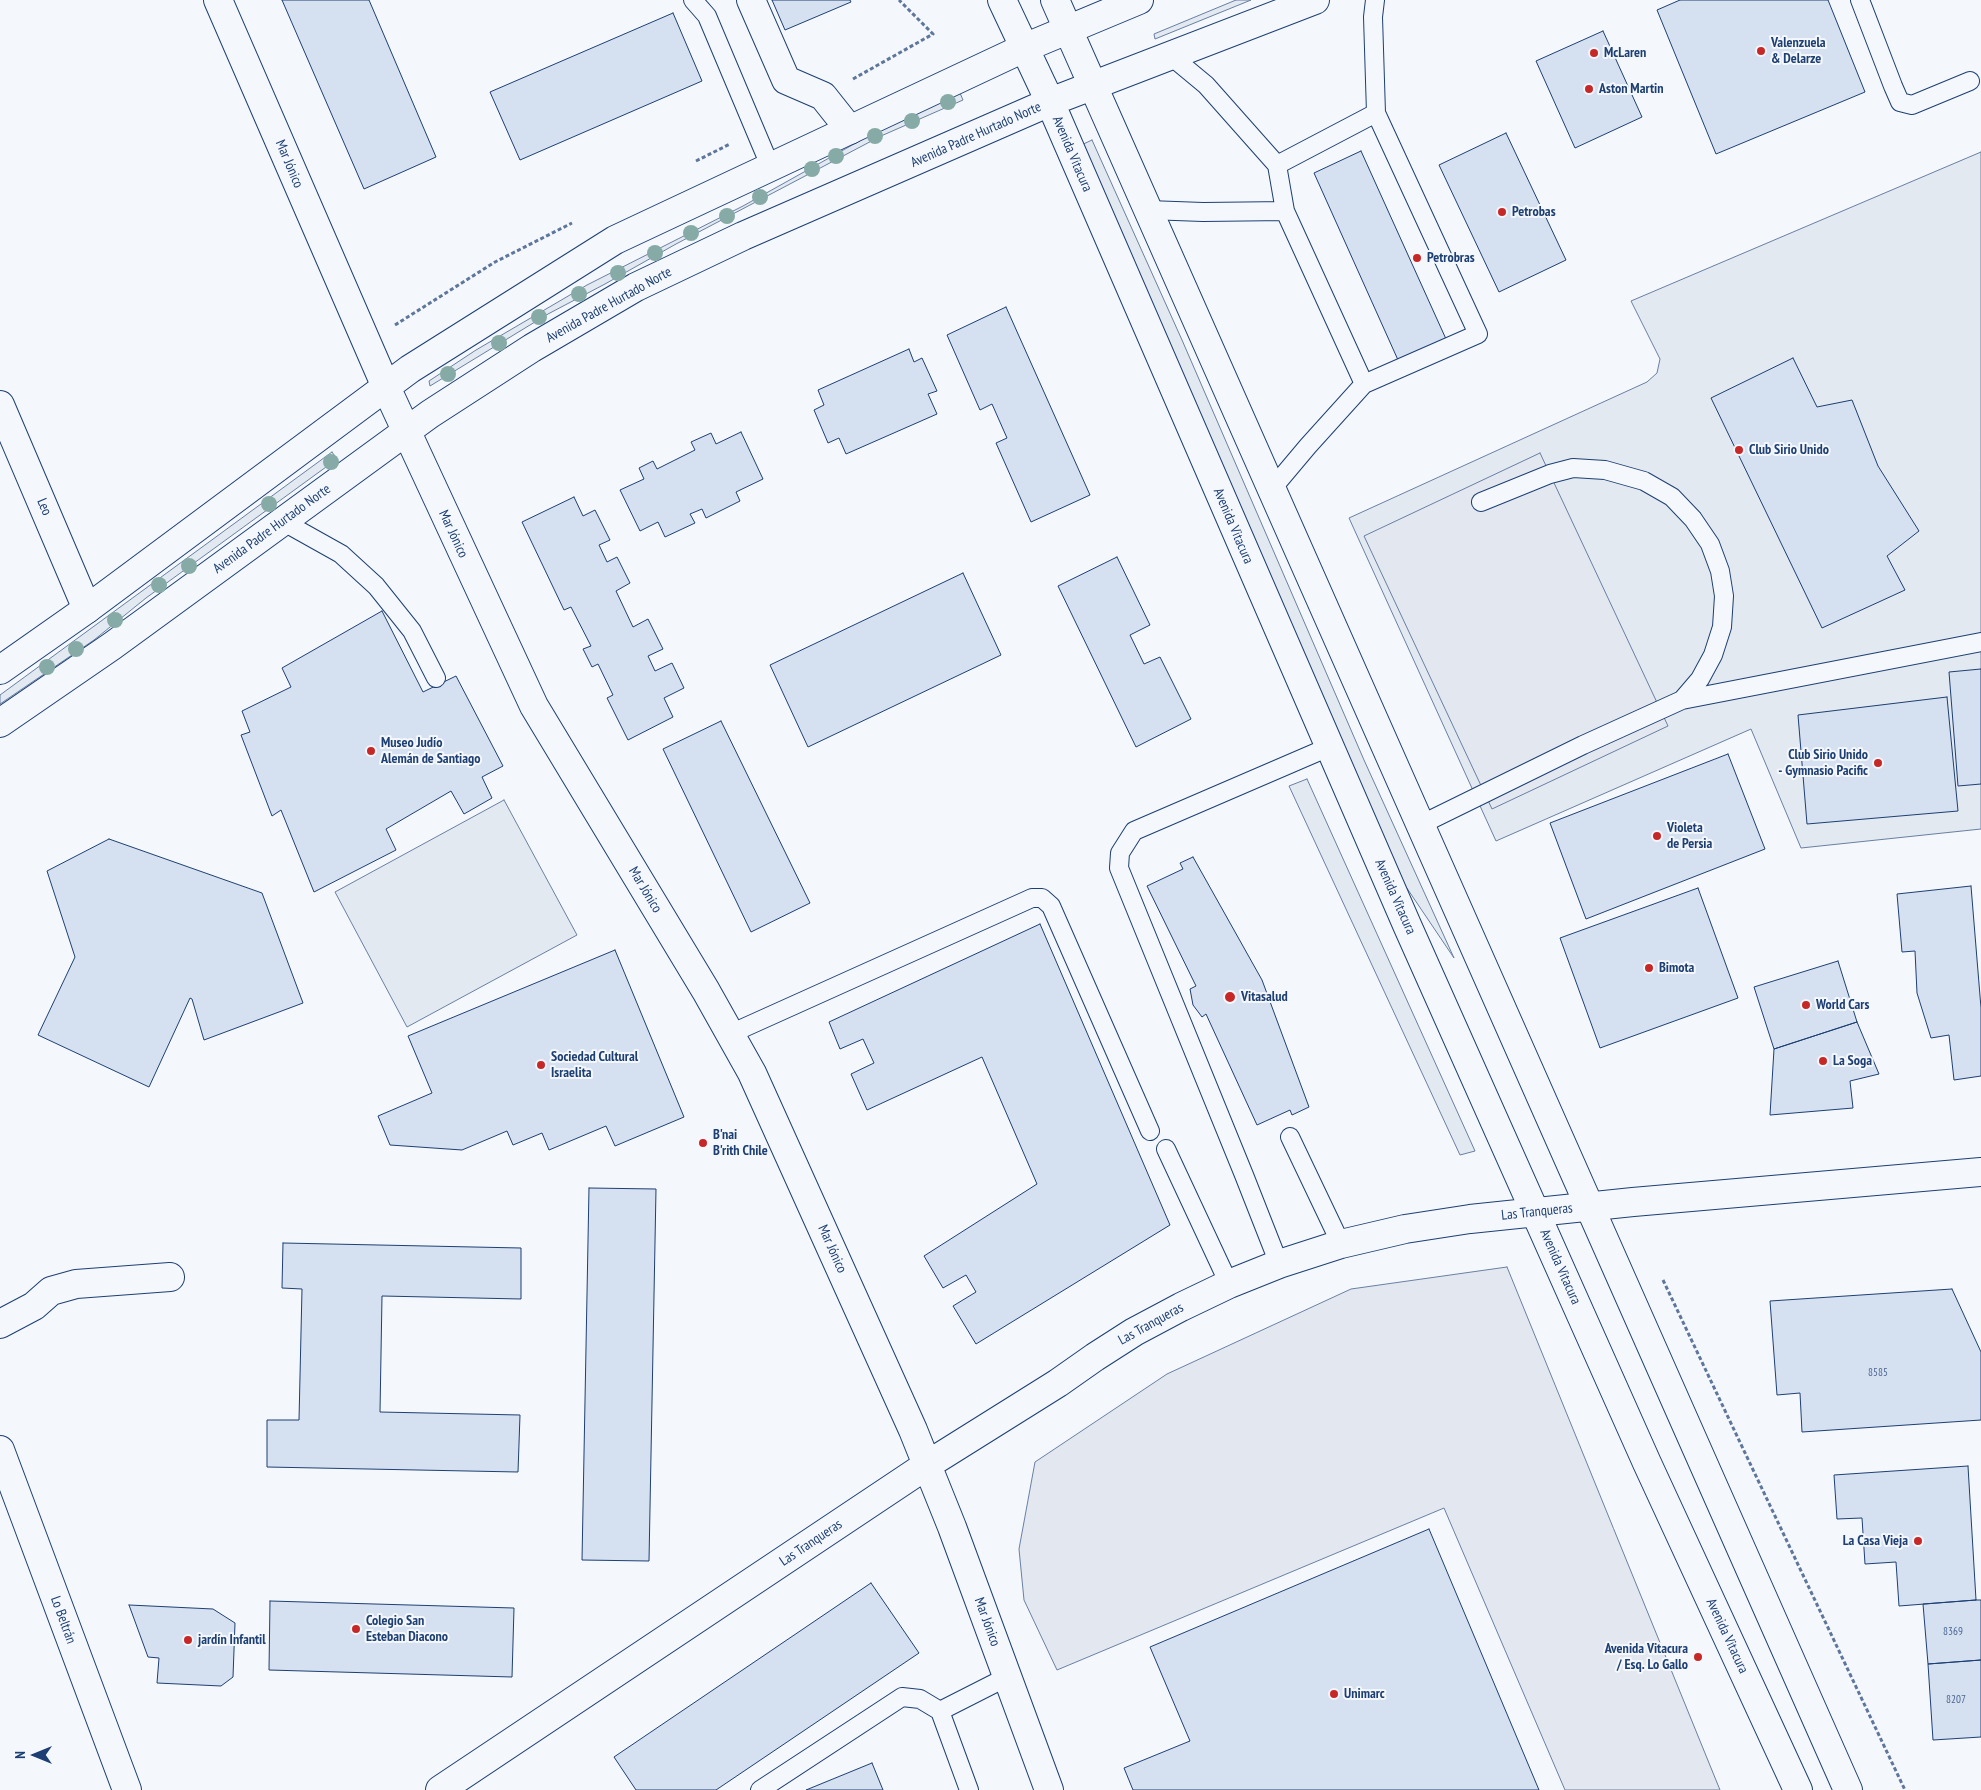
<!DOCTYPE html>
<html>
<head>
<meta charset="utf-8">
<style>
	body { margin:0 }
	#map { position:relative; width:1981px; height:1790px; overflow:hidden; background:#f4f7fb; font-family:"PT Sans Narrow",sans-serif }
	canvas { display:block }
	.north { position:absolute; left:10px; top:1730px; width:50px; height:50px; -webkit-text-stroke:4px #f4f7fb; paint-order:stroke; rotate:270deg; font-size:14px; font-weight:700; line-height:20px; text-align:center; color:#1d3f73 }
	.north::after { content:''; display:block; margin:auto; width:18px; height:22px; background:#1d3f73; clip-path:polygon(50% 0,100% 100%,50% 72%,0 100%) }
</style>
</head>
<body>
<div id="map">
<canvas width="1981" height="1790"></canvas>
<div class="north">N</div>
</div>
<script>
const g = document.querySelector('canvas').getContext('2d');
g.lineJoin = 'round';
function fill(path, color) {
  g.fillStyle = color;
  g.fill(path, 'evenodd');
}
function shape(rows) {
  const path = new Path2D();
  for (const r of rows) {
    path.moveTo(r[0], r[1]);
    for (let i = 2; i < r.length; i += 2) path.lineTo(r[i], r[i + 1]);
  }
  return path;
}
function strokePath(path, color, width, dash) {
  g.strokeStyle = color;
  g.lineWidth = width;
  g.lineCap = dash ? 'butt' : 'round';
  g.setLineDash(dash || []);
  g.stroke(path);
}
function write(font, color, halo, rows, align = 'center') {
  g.font = font + ' "PT Sans Narrow",sans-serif';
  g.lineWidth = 4;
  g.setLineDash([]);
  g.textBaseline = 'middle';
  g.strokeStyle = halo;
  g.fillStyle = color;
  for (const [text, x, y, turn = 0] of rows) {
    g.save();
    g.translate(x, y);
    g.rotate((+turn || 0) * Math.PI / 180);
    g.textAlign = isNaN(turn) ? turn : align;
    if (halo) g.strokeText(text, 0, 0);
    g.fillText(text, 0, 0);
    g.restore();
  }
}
const green = shape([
	[1236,0,1251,0,1155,39,1154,34,1236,0],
	[960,93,963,100,881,136,676,244,605,284,548,314,430,386,429,381,476,350,587,285,743,206,881,129,960,93],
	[1092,140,1182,340,1364,760,1454,958,1392,866,1077,147,1092,140],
	[1981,152,1981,829,1801,848,1751,729,1496,841,1349,518,1647,382,1657,373,1660,359,1631,301,1981,152],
	[332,452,337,459,146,598,94,640,0,704,0,695,332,452],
	[1307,779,1475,1151,1460,1155,1289,786,1307,779],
	[504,800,577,935,407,1027,335,892,504,800]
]);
fill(green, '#e3e9f0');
strokePath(green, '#687fa3', 1);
const parking = shape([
	[1540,453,1668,726,1492,809,1364,536,1540,453],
	[1507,1267,1720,1790,1565,1790,1444,1508,1057,1670,1024,1600,1019,1549,1035,1462,1167,1374,1351,1289,1507,1267]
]);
fill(parking, '#e3e8f0');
strokePath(parking, '#687fa3', 1);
const building = shape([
	[282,0,369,0,436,157,364,189,282,0],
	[772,0,850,0,851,2,785,30,772,0],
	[1680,0,1828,0,1865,92,1716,154,1657,10,1680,0],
	[673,13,702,81,520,160,490,92,673,13],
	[1603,31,1642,117,1575,148,1536,61,1603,31],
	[1506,133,1566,260,1499,292,1439,165,1506,133],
	[1361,151,1446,339,1398,360,1314,173,1361,151],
	[1006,307,1090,495,1031,522,996,443,1007,438,992,404,980,410,947,335,1006,307],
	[909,349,914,362,922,358,937,391,928,394,937,414,846,454,839,438,828,443,814,410,824,405,818,390,909,349],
	[1793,358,1817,407,1852,400,1878,466,1919,531,1887,556,1905,590,1822,628,1711,398,1793,358],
	[741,432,763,479,736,492,740,501,706,518,702,509,690,514,695,523,665,537,658,522,640,531,620,490,644,479,639,468,653,461,657,469,695,450,691,442,711,433,716,444,741,432],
	[574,497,583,516,595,510,610,540,599,545,607,562,617,557,630,583,616,591,633,627,648,619,663,649,648,656,655,671,672,663,684,688,664,698,673,717,628,740,607,698,613,695,598,664,592,667,583,649,591,646,571,607,564,610,522,522,574,497],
	[1117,557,1150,625,1130,635,1144,664,1160,657,1191,719,1136,747,1058,586,1117,557],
	[963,573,1001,655,808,747,770,665,963,573],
	[382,611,423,692,456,676,503,766,482,777,492,798,464,814,451,791,386,829,396,850,314,892,281,810,272,816,241,735,250,732,242,711,291,687,282,668,382,611],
	[1981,669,1981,784,1958,786,1949,672,1981,669],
	[1947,697,1958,811,1807,824,1798,715,1947,697],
	[721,721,810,903,751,932,663,749,721,721],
	[1728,754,1765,849,1586,919,1550,823,1728,754],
	[109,839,262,893,303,1003,204,1040,192,999,190,998,149,1087,38,1035,75,957,47,871,109,839],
	[1193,857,1262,980,1309,1107,1292,1115,1290,1110,1257,1125,1206,1014,1202,1017,1193,1005,1190,989,1196,986,1147,886,1183,869,1180,863,1193,857],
	[1971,886,1981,1008,1981,1076,1954,1080,1949,1035,1931,1038,1917,993,1915,951,1902,952,1897,894,1971,886],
	[1698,888,1738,998,1600,1048,1560,938,1698,888],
	[1040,924,1170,1225,976,1344,953,1306,976,1292,966,1275,943,1288,924,1256,1037,1184,982,1057,867,1110,851,1074,874,1063,863,1039,840,1049,829,1022,1040,924],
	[615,950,684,1117,615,1146,606,1126,549,1150,542,1133,513,1145,507,1131,462,1150,390,1145,378,1116,432,1093,408,1036,615,950],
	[1838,961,1857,1022,1774,1049,1754,987,1838,961],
	[1857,1022,1879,1074,1850,1081,1853,1108,1770,1115,1774,1049,1857,1022],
	[589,1188,656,1189,649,1561,582,1560,589,1188],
	[283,1243,521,1248,521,1299,382,1296,380,1412,520,1415,518,1472,267,1467,267,1420,299,1420,302,1289,282,1288,283,1243],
	[1952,1289,1981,1352,1981,1420,1802,1432,1800,1393,1777,1395,1770,1301,1952,1289],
	[1968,1466,1976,1600,1899,1606,1896,1562,1865,1564,1862,1518,1837,1519,1834,1475,1968,1466],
	[1429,1529,1539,1790,1133,1790,1124,1768,1190,1741,1150,1647,1429,1529],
	[871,1583,919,1653,716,1790,636,1790,614,1757,871,1583],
	[1976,1600,1981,1600,1981,1660,1928,1664,1923,1604,1976,1600],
	[270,1601,514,1608,512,1677,269,1670,270,1601],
	[129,1605,213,1609,235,1623,233,1677,221,1686,157,1683,159,1658,148,1657,129,1605],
	[1981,1660,1981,1737,1933,1740,1928,1664,1981,1660],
	[872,1763,883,1790,806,1790,872,1763]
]);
fill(building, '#d5e0f0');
strokePath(building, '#1d3f73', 1);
const lane = shape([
	[693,0,707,16,771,168],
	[1375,0,1373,17,1376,113],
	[1860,0,1893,86,1900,102,1912,105,1970,81],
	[1171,56,1206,85,1277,165],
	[1148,210,1203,212,1285,211],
	[1271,490,1308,446,1364,384,1478,334,1376,113,1277,165,1285,211,1364,384],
	[282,521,341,554,376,586,412,631,436,678],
	[1682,700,1981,642],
	[1420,825,1583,745,1682,700,1700,679,1713,655,1722,627,1724,596,1720,571,1710,544,1693,519,1672,497,1644,481,1605,470,1573,468,1550,474,1481,502],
	[730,1034,1032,898,1042,898,1051,906,1150,1131],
	[1290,1137,1341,1244],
	[1166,1149,1229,1284],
	[1279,1264,1244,1175,1119,868,1120,853,1134,831,1329,747],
	[940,1711,1007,1677],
	[760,1790,902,1697,920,1699,940,1711,969,1790]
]);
const street = shape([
	[218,0,386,387],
	[751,0,786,80,823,96,850,130],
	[0,405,87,609],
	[0,1324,34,1306,51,1291,76,1284,170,1277]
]);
const secondary = shape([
	[386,387,534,706,706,991,752,1073,913,1430,952,1527,1049,1790],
	[0,670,87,609,410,369,615,240,1024,48],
	[0,723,112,646,430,414,532,348,636,287,743,236,1050,102],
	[0,1450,127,1790],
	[440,1790,927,1465,1058,1383,1095,1357,1134,1332,1181,1307,1229,1284,1279,1264,1341,1244,1405,1229,1470,1219,1633,1202,1981,1172]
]);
const primary = shape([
	[1002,0,1050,102,1407,925,1647,1463,1798,1790],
	[1055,0,1848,1790],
	[1024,48,1139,0],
	[1050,102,1315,0]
]);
strokePath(lane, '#1d3f73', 20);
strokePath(street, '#1d3f73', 30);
strokePath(secondary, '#1d3f73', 30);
strokePath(primary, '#1d3f73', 30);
strokePath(shape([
	[853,79,933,34,899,0],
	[696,161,730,144],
	[395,325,495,262,572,223],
	[1663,1280,1905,1790]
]), '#5e769c', 3, [4, 2.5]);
strokePath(lane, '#f4f7fb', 18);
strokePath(street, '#f4f7fb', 28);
strokePath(secondary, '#f4f7fb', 28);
strokePath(primary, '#f4f7fb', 28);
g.fillStyle = '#86aba6';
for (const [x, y] of [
	[948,102],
	[912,121],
	[875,136],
	[836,156],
	[812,169],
	[760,197],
	[727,216],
	[691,233],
	[655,253],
	[618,273],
	[579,294],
	[539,317],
	[499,343],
	[448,374],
	[331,462],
	[269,504],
	[189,566],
	[159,585],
	[115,620],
	[76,649],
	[47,667]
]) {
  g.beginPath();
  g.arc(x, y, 8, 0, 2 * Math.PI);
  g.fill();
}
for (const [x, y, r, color] of [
	[1761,51,5,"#c62828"],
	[1594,53,5,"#c62828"],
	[1589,89,5,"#c62828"],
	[1502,212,5,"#c62828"],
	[1417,258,5,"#c62828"],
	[1739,450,5,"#c62828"],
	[371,751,5,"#c62828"],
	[1878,763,5,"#c62828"],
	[1657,836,5,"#c62828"],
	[1649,968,5,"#c62828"],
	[1230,997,6,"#c62828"],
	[1806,1005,5,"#c62828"],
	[1823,1061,5,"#c62828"],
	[541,1065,5,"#c62828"],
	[703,1143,5,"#c62828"],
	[1918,1541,5,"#c62828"],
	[356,1629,5,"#c62828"],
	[188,1640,5,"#c62828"],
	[1698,1657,5,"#c62828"],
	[1334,1694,5,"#c62828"]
]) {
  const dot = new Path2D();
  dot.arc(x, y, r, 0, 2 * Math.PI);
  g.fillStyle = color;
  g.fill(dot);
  strokePath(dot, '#f4f7fb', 2);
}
write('11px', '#4b6792', null, [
	["8585",1878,1373],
	["8369",1953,1632],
	["8207",1956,1700]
]);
write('bold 14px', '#1d3f73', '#f4f7fb', [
	["Valenzuela",1771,43],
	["& Delarze",1771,59],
	["McLaren",1604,53],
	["Aston Martin",1599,89],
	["Petrobas",1512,212],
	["Petrobras",1427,258],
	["Club Sirio Unido",1749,450],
	["Museo Judío",381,743],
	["Alemán de Santiago",381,759],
	["Club Sirio Unido",1868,755,"right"],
	["- Gymnasio Pacific",1868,771,"right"],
	["Violeta",1667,828],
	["de Persia",1667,844],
	["Bimota",1659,968],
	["Vitasalud",1241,997],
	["World Cars",1816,1005],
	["Sociedad Cultural",551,1057],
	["Israelita",551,1073],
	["La Soga",1833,1061],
	["B'nai",713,1135],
	["B'rith Chile",713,1151],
	["La Casa Vieja",1908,1541,"right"],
	["Colegio San",366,1621],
	["Esteban Diacono",366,1637],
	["jardín Infantil",198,1640],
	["Avenida Vitacura",1688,1649,"right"],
	["/ Esq. Lo Gallo",1688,1665,"right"],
	["Unimarc",1344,1694]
], 'left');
write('14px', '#1d3f73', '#f4f7fb', [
	["Avenida Padre Hurtado Norte",976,135,-24],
	["Avenida Vitacura",1072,154,67],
	["Mar Jónico",289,164,67],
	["Avenida Padre Hurtado Norte",609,305,-29],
	["Leo",44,507,67],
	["Avenida Vitacura",1233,526,67],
	["Avenida Padre Hurtado Norte",272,529,-36],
	["Mar Jónico",453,534,65],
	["Mar Jónico",645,890,59],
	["Avenida Vitacura",1395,897,66],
	["Las Tranqueras",1537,1212,-6],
	["Mar Jónico",832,1249,66],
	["Avenida Vitacura",1560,1267,66],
	["Las Tranqueras",1151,1324,-29],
	["Las Tranqueras",811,1543,-34],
	["Lo Beltrán",63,1620,70],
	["Mar Jónico",987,1622,70],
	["Avenida Vitacura",1727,1636,65]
]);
</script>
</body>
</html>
